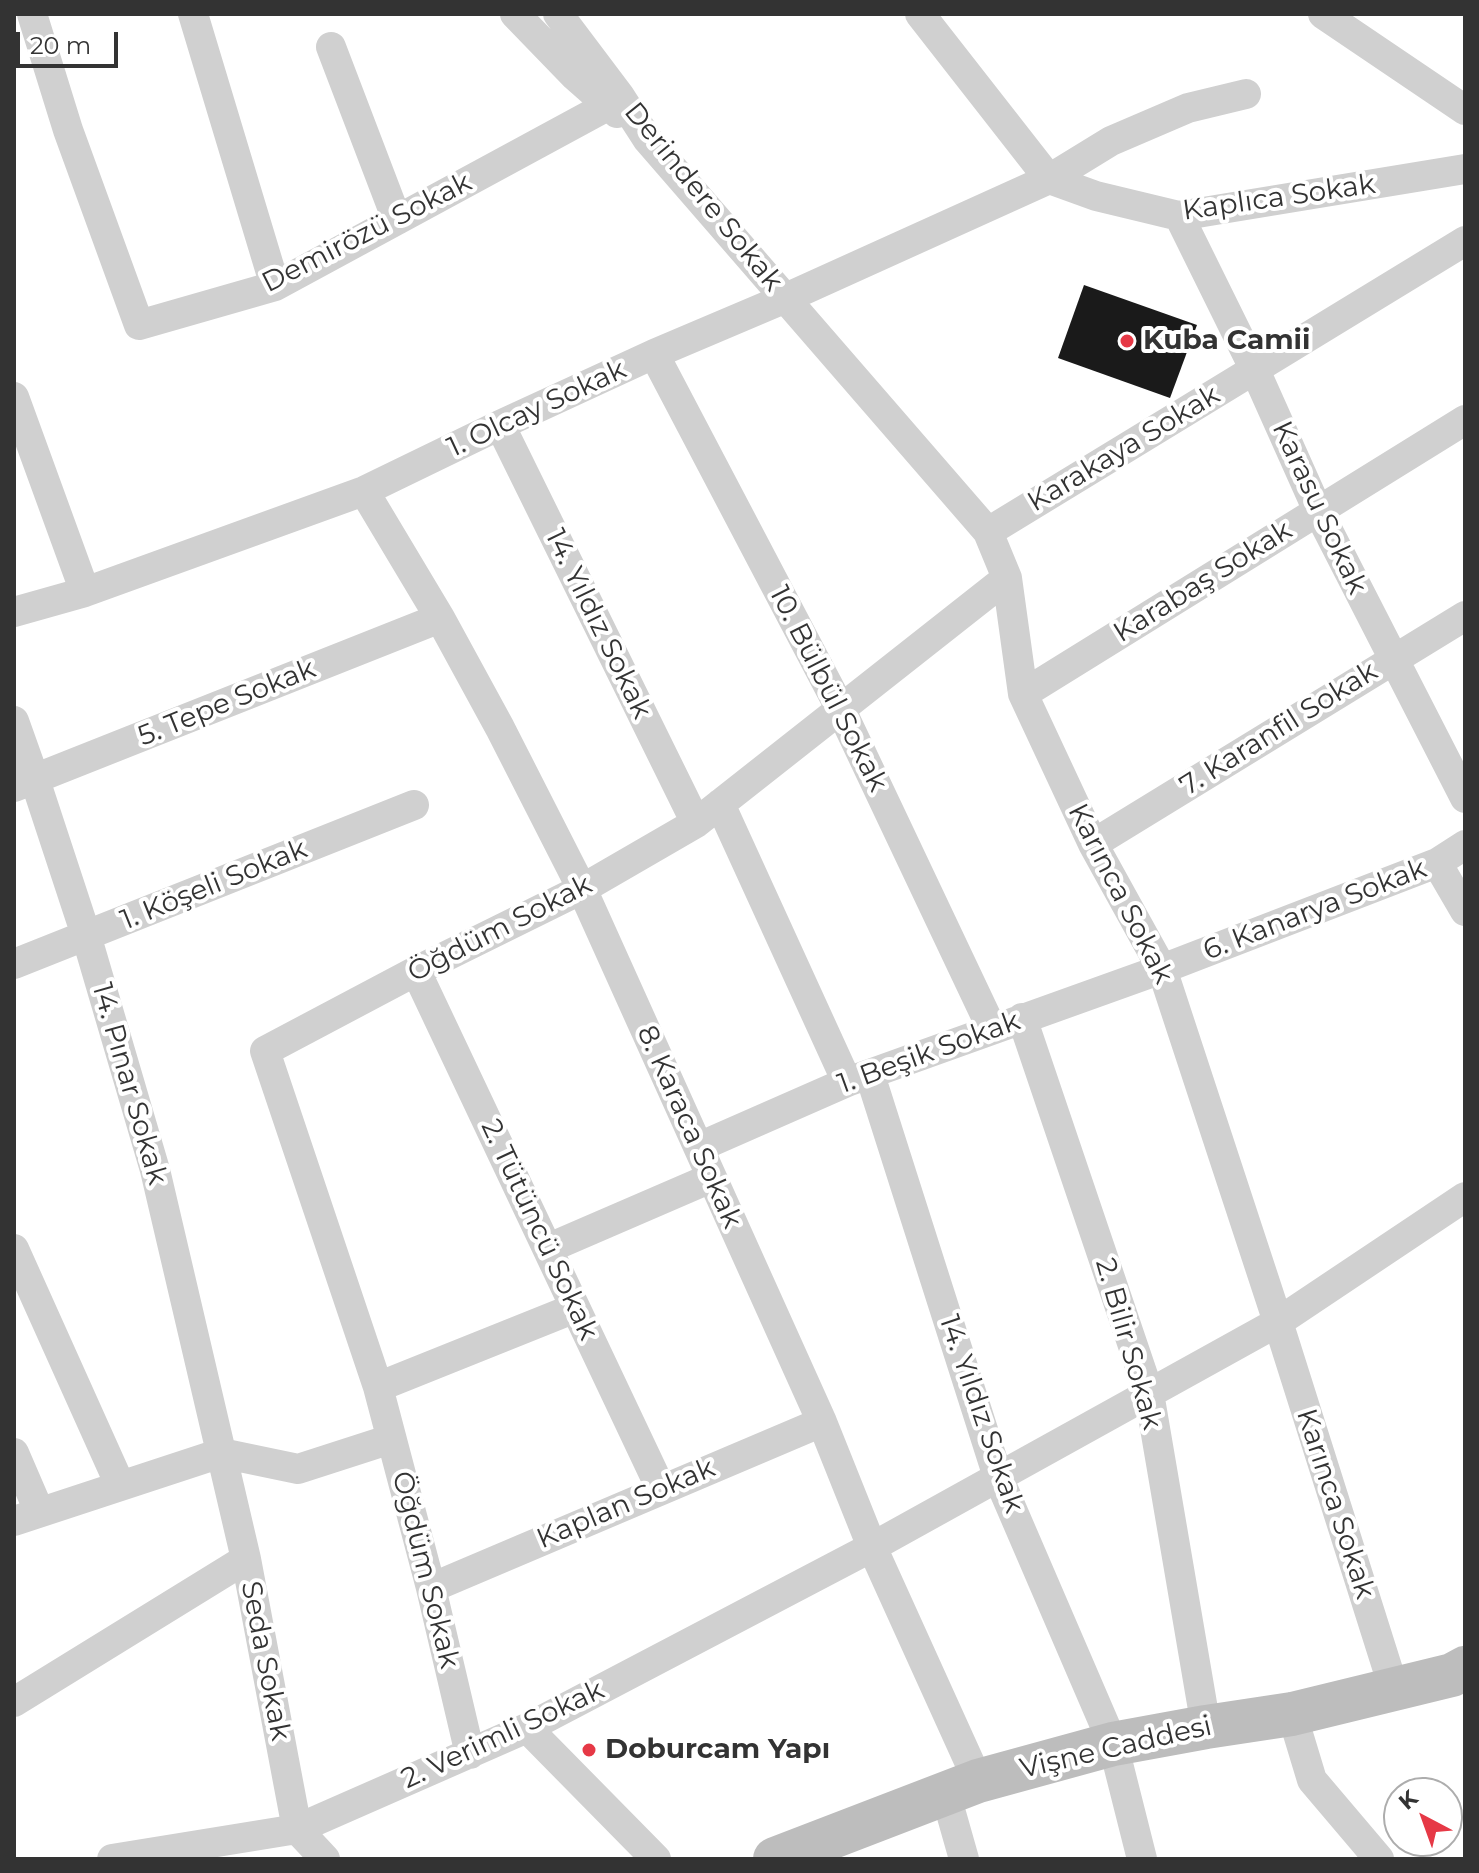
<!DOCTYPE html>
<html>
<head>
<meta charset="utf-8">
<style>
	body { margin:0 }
	#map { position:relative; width:1479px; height:1873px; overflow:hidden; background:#fff; font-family:Montserrat,sans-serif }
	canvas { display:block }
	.frame { position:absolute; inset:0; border:16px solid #333; pointer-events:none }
	.north { position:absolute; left:1383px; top:1777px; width:80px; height:80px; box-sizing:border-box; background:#fff; border:2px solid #adadad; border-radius:50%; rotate:319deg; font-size:22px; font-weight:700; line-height:32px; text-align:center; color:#333 }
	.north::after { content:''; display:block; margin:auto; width:28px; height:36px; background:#e63946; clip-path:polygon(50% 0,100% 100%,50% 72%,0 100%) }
	.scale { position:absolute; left:16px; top:32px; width:102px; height:36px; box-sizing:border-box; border:4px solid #333; border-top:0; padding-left:10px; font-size:24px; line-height:28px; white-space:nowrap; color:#333; -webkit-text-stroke:6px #fff; paint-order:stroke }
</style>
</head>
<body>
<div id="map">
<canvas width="1479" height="1873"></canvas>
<div class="frame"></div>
<div class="north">K</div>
<div class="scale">20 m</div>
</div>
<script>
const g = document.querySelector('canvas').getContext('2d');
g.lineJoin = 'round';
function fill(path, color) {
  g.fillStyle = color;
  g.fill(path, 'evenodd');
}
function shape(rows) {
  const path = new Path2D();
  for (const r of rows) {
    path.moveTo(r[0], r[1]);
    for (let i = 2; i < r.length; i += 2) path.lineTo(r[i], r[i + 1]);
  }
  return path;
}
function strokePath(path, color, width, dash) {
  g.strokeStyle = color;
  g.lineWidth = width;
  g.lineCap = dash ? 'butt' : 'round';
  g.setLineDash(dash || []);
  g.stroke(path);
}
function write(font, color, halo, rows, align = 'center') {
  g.font = font + ' Montserrat,sans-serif';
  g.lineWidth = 8;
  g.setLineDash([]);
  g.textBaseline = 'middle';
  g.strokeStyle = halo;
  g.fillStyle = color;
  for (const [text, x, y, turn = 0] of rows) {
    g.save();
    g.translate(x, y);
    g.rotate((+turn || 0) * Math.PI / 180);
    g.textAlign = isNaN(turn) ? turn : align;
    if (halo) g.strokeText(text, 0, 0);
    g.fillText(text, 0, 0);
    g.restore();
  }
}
fill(shape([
	[1084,285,1197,325,1170,398,1058,358]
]), '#1a1a1a');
strokePath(shape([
	[32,14,68,130,139,325,275,286,609,105,619,95],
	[193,14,275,286],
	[515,14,575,76,617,113],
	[558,14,619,95,648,140,988,532,1007,578,1023,694,1093,844,1162,969,1278,1322,1394,1689],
	[920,14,1049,179],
	[1323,14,1465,110],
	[331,47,397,220],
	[1049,179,1096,196,1179,216,1465,169],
	[1179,216,1255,370,1318,511,1465,798],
	[654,354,840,708,992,1029],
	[14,397,85,592],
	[500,425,696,823],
	[364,491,440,618,500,728,582,889,822,1422,872,1547,978,1781],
	[988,532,1465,241],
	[14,612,85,592,364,491,500,425,654,354,786,298,1049,179,1111,141,1188,108,1246,94],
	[1023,694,1465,420],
	[14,721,35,780,86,935,155,1170,246,1559,297,1829,325,1859],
	[14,787,440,618],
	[720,804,847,1082],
	[1093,844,1465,616],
	[1437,863,1465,911],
	[14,964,414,805],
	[416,971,661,1489],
	[1022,1018,1149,1393,1206,1727],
	[870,1075,998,1477,1113,1744,1142,1859],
	[699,1147,847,1082,1162,969,1437,863,1465,845],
	[549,1248,711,1178],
	[14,1249,120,1485],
	[378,1387,575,1308],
	[14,1453,39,1511],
	[14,1521,221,1453,298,1469,391,1439],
	[431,1588,822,1422],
	[14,1702,246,1559],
	[1292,1714,1312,1780,1379,1859],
	[527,1728,656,1859],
	[470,1754,431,1588,378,1387,265,1051,416,971,582,889,696,823,1007,578],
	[945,1792,964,1859],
	[112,1859,297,1829,527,1728,872,1547,1278,1322,1465,1197]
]), '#d0d0d0', 30);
strokePath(shape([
	[775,1859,978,1781,1113,1744,1206,1727,1292,1714,1452,1675,1465,1668]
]), '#bdbdbd', 44);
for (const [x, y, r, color] of [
	[1127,341,8,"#e63946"],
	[589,1750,8,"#e63946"]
]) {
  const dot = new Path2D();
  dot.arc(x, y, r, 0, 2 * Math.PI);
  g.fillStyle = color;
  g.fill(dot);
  strokePath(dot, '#fff', 3);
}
write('28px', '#333', '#fff', [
	["Derindere Sokak",703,197,51],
	["Kaplıca Sokak",1279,198,-8],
	["Demirözü Sokak",367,233,-27],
	["1. Olcay Sokak",537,409,-25],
	["Karakaya Sokak",1124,449,-31],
	["Karasu Sokak",1319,508,65],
	["Karabaş Sokak",1203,582,-32],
	["14. Yıldız Sokak",598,624,64],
	["10. Bülbül Sokak",828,689,63],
	["5. Tepe Sokak",227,703,-22],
	["7. Karanfil Sokak",1279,729,-32],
	["1. Köşeli Sokak",214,885,-22],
	["Karınca Sokak",1120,894,63],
	["6. Kanarya Sokak",1315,910,-21],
	["Öğdüm Sokak",500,929,-27],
	["1. Beşik Sokak",929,1053,-20],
	["14. Pınar Sokak",129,1084,74],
	["8. Karaca Sokak",689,1127,66],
	["2. Tütüncü Sokak",539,1230,65],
	["2. Bilir Sokak",1128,1344,74],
	["14. Yıldız Sokak",981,1414,71],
	["Kaplan Sokak",626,1504,-23],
	["Karınca Sokak",1335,1504,72],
	["Öğdüm Sokak",425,1570,76],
	["Seda Sokak",265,1661,79],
	["2. Verimli Sokak",503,1735,-25],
	["Vişne Caddesi",1116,1748,-13]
]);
write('bold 28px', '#333', '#fff', [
	["Kuba Camii",1143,341],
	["Doburcam Yapı",605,1750]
], 'left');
</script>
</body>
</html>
